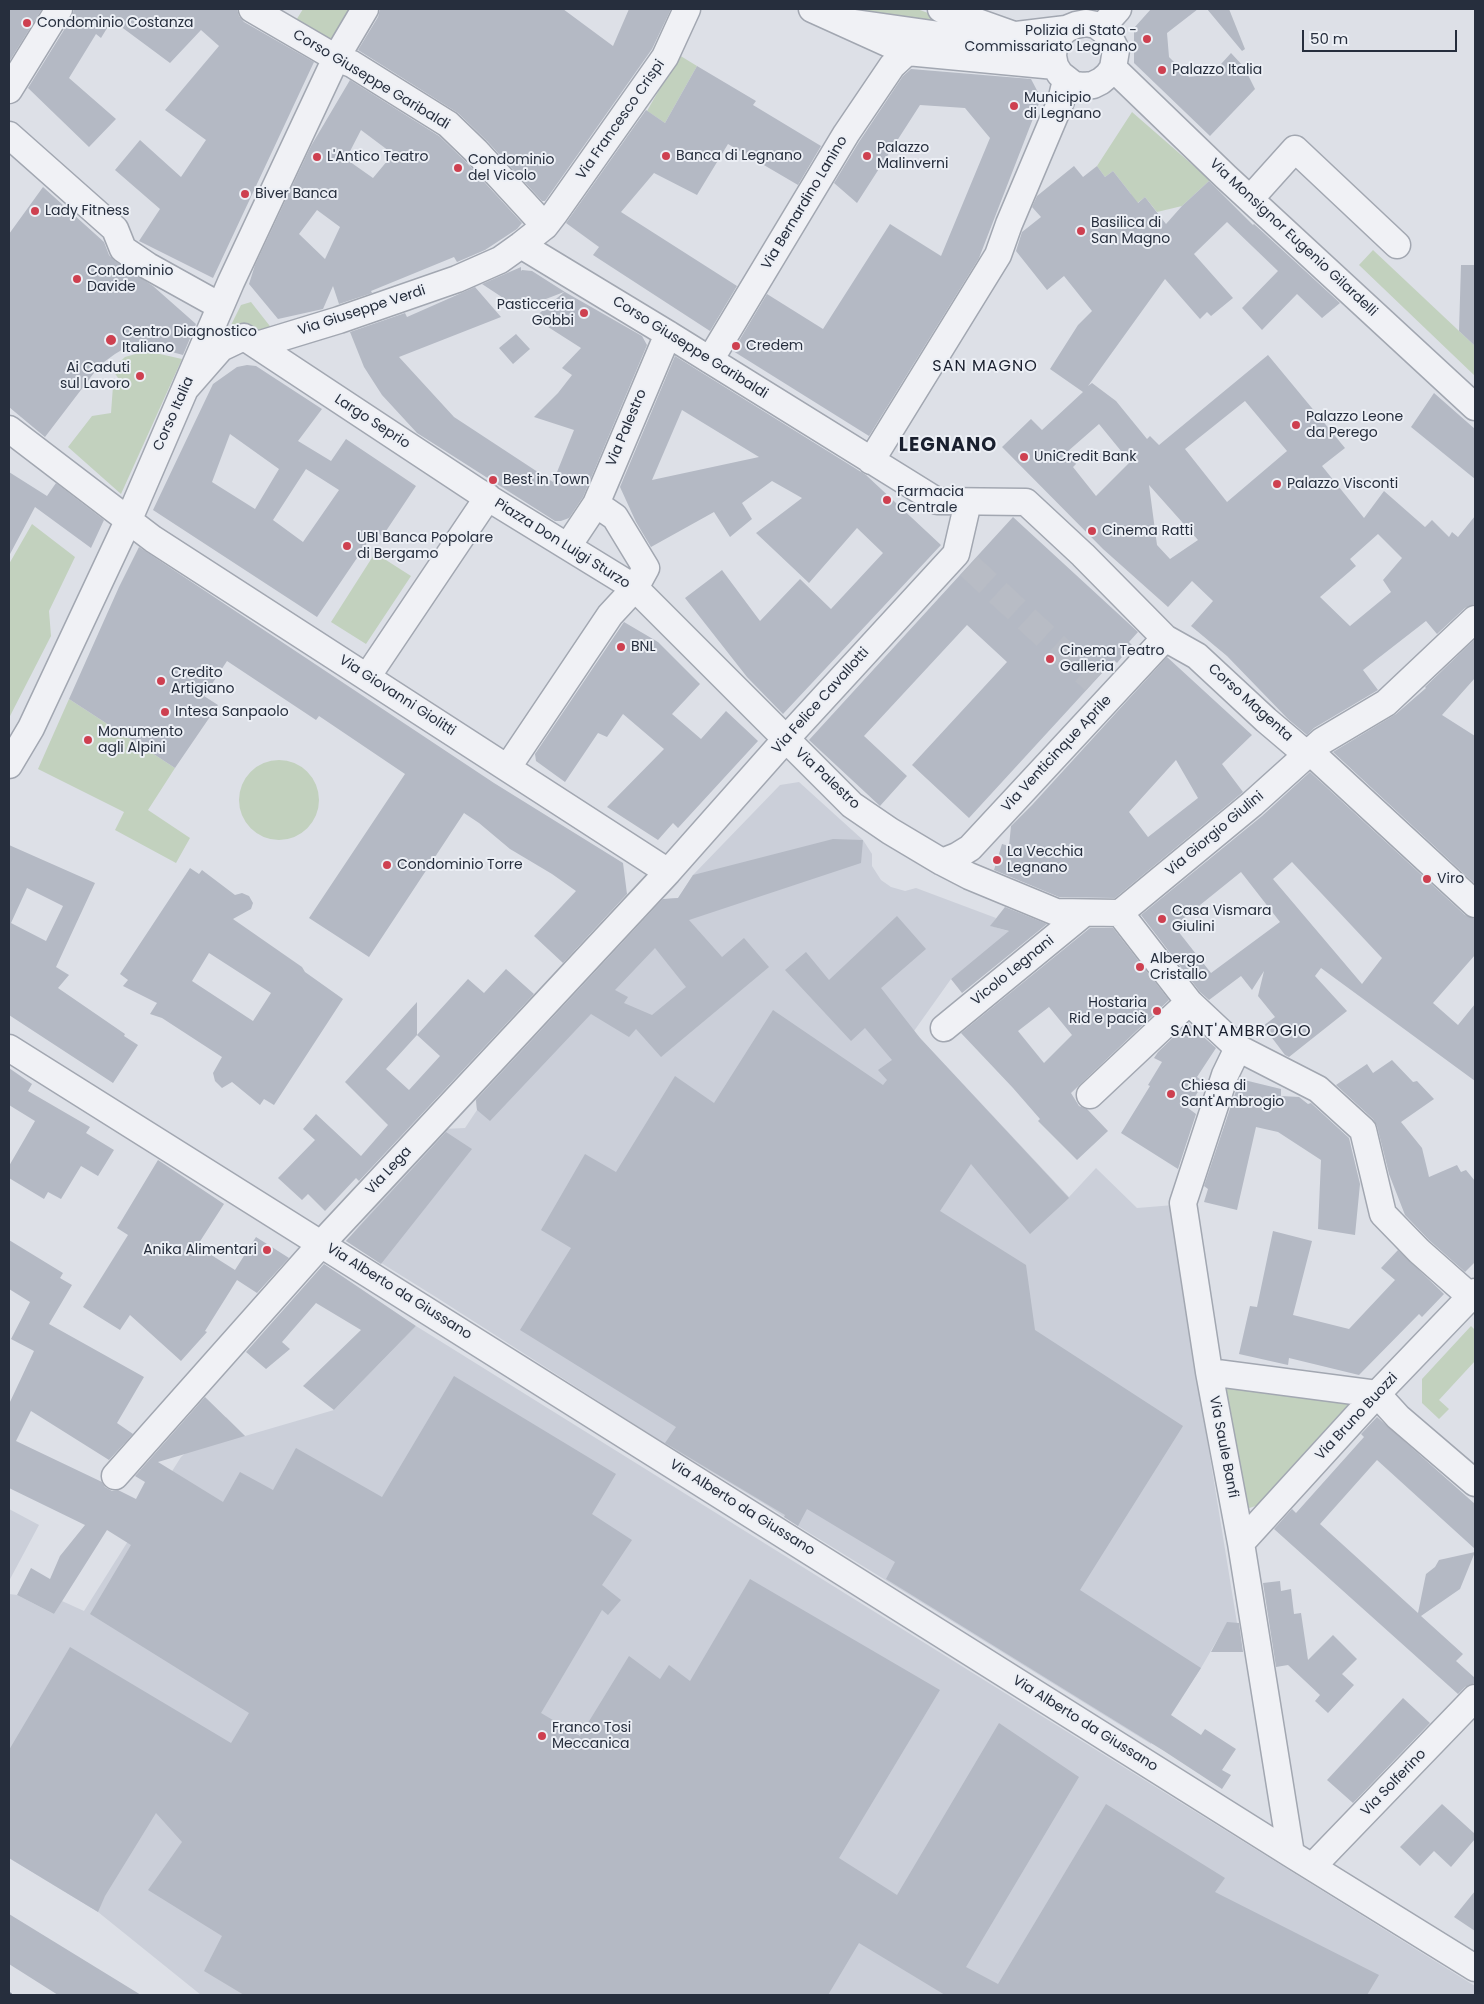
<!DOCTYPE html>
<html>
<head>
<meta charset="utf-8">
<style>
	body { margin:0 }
	#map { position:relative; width:1484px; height:2004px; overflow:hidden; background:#dde0e7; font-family:Poppins,sans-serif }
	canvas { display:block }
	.frame { position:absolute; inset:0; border:10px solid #262e3d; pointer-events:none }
	.scale { position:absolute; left:1302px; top:30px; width:155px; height:22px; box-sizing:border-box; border:2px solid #262e3d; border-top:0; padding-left:6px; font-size:15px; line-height:18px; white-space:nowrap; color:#262e3d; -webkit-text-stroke:4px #eceff5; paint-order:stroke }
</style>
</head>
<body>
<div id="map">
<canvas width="1484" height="2004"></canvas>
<div class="frame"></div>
<div class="scale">50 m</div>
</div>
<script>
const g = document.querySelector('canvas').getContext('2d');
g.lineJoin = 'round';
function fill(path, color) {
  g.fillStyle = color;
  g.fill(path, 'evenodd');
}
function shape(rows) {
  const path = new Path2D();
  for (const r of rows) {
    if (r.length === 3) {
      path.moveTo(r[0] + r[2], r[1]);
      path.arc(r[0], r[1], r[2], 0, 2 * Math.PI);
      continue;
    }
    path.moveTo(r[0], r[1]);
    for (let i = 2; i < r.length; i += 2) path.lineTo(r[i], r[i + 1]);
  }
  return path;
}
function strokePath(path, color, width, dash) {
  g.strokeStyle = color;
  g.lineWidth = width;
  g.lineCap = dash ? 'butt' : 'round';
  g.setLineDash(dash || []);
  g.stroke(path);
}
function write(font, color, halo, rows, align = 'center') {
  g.font = font + ' Poppins,sans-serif';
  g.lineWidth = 4;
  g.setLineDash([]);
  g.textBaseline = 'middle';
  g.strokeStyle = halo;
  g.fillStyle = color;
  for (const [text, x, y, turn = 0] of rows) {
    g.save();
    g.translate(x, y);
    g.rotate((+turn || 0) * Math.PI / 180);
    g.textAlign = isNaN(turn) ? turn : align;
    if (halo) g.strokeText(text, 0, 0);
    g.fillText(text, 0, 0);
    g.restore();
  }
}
fill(shape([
	[799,782,863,840,872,854,872,866,881,880,891,887,905,891,916,888,996,918,991,926,1015,933,951,979,914,1031,920,1038,1069,1197,1096,1168,1137,1208,1174,1205,1174,1236,1237,1623,1227,1623,1201,1668,1151,1744,798,1526,768,1506,665,1444,439,1299,346,1241,443,1129,465,1128,477,1110,475,1094,653,900,678,898,693,875,780,785],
	[416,1326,1475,1986,1475,1995,201,1995,98,1912,9,1858,9,1594,17,1595,54,1614,62,1601,84,1611,181,1457,226,1417,245,1436,334,1410],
	[9,1509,39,1525,9,1581]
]), '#cbcfd9');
fill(shape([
	[303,9,359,9,337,48,295,22],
	[855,9,917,9,978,31,879,18],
	[679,55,697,66,665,123,647,111],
	[1132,112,1210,180,1182,206,1157,212,1145,197,1130,209,1131,194,1113,171,1105,177,1097,166],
	[1373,250,1475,346,1475,376,1359,265],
	[251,302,273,330,226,335,241,305],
	[151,352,182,359,121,494,68,447,92,416,111,413,113,386,120,381,112,369,125,357,139,353],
	[32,524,75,557,49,611,51,636,9,718,9,564],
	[375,553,411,576,366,644,331,622],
	[69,699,175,768,148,810,190,838,176,863,115,830,124,812,38,769],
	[279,800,40],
	[1471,1326,1475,1330,1475,1361,1439,1400,1449,1409,1439,1419,1422,1403,1422,1379],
	[1223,1387,1357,1400,1259,1505,1246,1509]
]), '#c2d1be');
fill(shape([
	[9,9,42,9,9,62],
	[74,9,237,9,239,16,244,22,314,62,213,278,139,241,160,209,115,170,140,140,181,177,206,140,165,110,219,46,201,30,170,63,112,20,101,38,96,34,69,78,116,119,89,147,28,88,72,17],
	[380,9,563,9,613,46,629,9,671,9,652,49,545,201,542,201,487,141,458,113,358,50,378,17],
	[1151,9,1198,9,1167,33,1169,57,1189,77,1212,74,1231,53,1244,67,1255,89,1210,136,1134,63,1134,28],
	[1207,9,1229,9,1245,49,1242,51],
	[697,66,756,101,753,105,821,146,798,185,728,144,697,195,654,173,621,212,737,286,710,331,593,255,599,247,566,223,646,110,665,123],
	[911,69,1031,79,1041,98,979,258,869,436,733,351,767,294,823,329,890,224,941,256,990,138,965,108,920,105,857,203,834,183,859,142,903,76],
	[350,80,439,136,465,161,522,223,517,229,485,250,457,262,454,257,371,291,372,293,339,304,333,286,323,309,278,319,249,284,255,265,311,146],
	[361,130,393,154,373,178,346,159],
	[317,210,340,227,325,259,299,234],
	[1074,166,1083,177,1097,166,1105,177,1113,171,1138,203,1145,197,1166,224,1182,206,1209,181,1253,225,1254,224,1340,303,1322,318,1297,294,1262,330,1242,308,1278,271,1227,222,1194,254,1233,298,1211,316,1207,312,1200,319,1165,279,1088,386,1092,383,1116,401,1147,439,1150,436,1159,445,1268,355,1345,448,1322,466,1364,518,1384,491,1425,527,1432,520,1449,537,1452,532,1458,537,1475,516,1475,604,1465,608,1437,634,1426,621,1363,670,1378,690,1314,728,1307,735,1288,719,1227,656,1191,626,1213,601,1192,581,1168,607,1103,549,1002,447,1031,419,1042,430,1083,392,1050,369,1078,325,1092,311,1064,276,1047,290,1016,251,1022,232,1041,217,1032,207,1037,196],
	[1245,401,1287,451,1227,502,1185,449],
	[1099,424,1130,462,1096,496,1073,467,1076,464,1067,452],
	[1149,485,1198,540,1170,559,1157,545],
	[1378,534,1402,558,1383,580,1391,592,1350,626,1320,597,1356,566,1350,559],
	[43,187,104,242,109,255,115,261,153,286,196,324,183,355,135,342,115,354,100,365,45,437,9,407,9,234],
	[1461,265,1475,265,1475,346,1459,331],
	[521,267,521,271,522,270,532,271,565,292,642,336,647,345,583,497,569,518,561,521,555,521,417,433,382,395,364,367,350,332,405,313,407,317,475,287,501,317,399,357,454,417,553,482,574,430,534,417,558,393,572,375,562,368,581,348,534,318,564,292,520,309,482,284],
	[516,334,530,349,513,364,499,348],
	[675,356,866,475,941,545,783,714,747,677,685,598,722,570,760,621,800,579,831,609,883,553,857,528,809,583,756,533,802,498,772,481,742,503,752,519,730,537,714,512,651,547,636,522,620,487],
	[682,410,759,457,652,480],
	[247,365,256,366,322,409,298,441,331,461,346,439,416,486,382,537,376,530,317,617,153,510,213,384,237,367],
	[230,434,279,469,255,509,212,482],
	[306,469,339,490,303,542,273,520],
	[1434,393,1475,429,1475,479,1411,427],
	[9,472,47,496,56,483,104,520,91,548,35,507,9,556],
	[1013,517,1138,632,1129,642,1132,645,1117,663,1114,660,969,818,912,765,1007,662,967,625,864,736,907,776,880,806,809,740],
	[139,547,494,783,623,863,627,894,563,963,534,936,576,891,552,874,510,849,479,823,464,813,369,957,309,918,405,774,319,716,316,720,227,661,204,696,218,705,175,768,69,699,119,587],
	[624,622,658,642,700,684,672,714,701,739,726,711,758,741,678,828,673,823,658,840,607,807,664,749,623,714,607,737,598,733,565,782,536,761,535,754],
	[1475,639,1475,678,1442,715,1475,736,1475,884,1333,752,1396,714,1426,688,1425,687],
	[1167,657,1252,735,1222,764,1243,792,1115,898,1059,897,994,870,1002,844,1009,846,1011,826,1032,805],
	[1176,760,1198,798,1148,837,1129,812],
	[1310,772,1465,915,1475,919,1475,955,1433,1003,1458,1025,1475,1004,1475,1081,1321,968,1315,976,1347,1011,1289,1057,1285,1055,1263,1026,1275,1017,1258,996,1264,971,1252,990,1241,976,1209,1000,1200,992,1141,915,1262,816],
	[1292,862,1382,958,1362,984,1273,879],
	[1241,872,1280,922,1211,973,1174,926],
	[833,839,863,840,861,863,689,920,722,957,744,938,769,967,661,1057,636,1029,629,1037,591,1014,490,1121,477,1110,476,1100,663,899,678,898,693,875],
	[655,948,686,987,652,1015,624,1003,628,997,615,990],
	[9,845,95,883,56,967,69,975,58,988,125,1034,124,1036,138,1045,113,1083,9,1015],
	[27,888,63,906,46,941,11,923],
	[190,868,199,874,202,870,235,895,242,893,249,896,253,903,251,909,233,919,302,967,305,972,343,999,274,1105,264,1099,260,1105,232,1082,222,1088,215,1081,213,1073,222,1057,162,1018,150,1014,157,1003,123,986,128,980,120,974],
	[209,953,271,993,253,1021,192,981],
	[1005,907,1047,924,962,993,951,979,1009,931,990,926],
	[897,916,926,949,881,988,920,1038,1069,1198,1030,1234,971,1164,940,1211,1026,1265,1035,1330,1183,1426,1080,1590,1201,1668,1171,1715,1201,1735,1205,1729,1236,1749,1222,1770,1231,1775,1222,1789,1164,1751,886,1579,895,1562,807,1509,798,1526,784,1517,785,1515,665,1443,676,1427,520,1330,571,1248,541,1230,585,1154,616,1172,675,1076,714,1103,773,1010,883,1085,887,1080,878,1070,892,1060,865,1028,851,1041,785,970,806,952,829,980],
	[1090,928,1113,928,1169,1000,1071,1093,1079,1106,1087,1109,1108,1131,1077,1160,1038,1121,1040,1119,1013,1088,961,1033],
	[1049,1007,1072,1035,1044,1063,1018,1031],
	[506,969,534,994,359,1181,356,1178,325,1211,308,1194,302,1200,278,1178,315,1140,303,1129,316,1114,361,1156,388,1125,345,1082,417,1002,417,1035,386,1069,409,1090,440,1056,417,1035,468,979,484,993],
	[1188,1023,1216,1048,1197,1077,1204,1082,1188,1108,1196,1114,1178,1169,1121,1133,1150,1086,1148,1085,1162,1062,1154,1058,1158,1052],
	[1392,1060,1413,1082,1417,1081,1434,1099,1401,1122,1422,1148,1429,1177,1457,1165,1461,1172,1466,1170,1475,1181,1475,1262,1465,1272,1429,1240,1405,1215,1389,1174,1377,1126,1373,1119,1336,1085,1367,1064,1373,1073],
	[9,1068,32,1084,28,1091,90,1127,86,1133,114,1150,98,1176,81,1166,61,1199,48,1192,44,1199,9,1178,9,1166,35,1121,9,1105],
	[1240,1079,1281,1089,1281,1096,1299,1097,1308,1104,1311,1103,1349,1138,1360,1184,1355,1235,1318,1229,1321,1160,1278,1132,1256,1127,1237,1210,1204,1202,1208,1189,1204,1186],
	[446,1132,472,1149,381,1264,346,1241],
	[158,1160,224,1204,197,1246,235,1270,256,1237,289,1258,257,1293,237,1280,205,1331,207,1332,181,1361,130,1315,120,1330,83,1307,128,1235,117,1228],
	[1273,1231,1312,1241,1293,1315,1349,1329,1395,1280,1381,1268,1398,1250,1444,1294,1422,1317,1419,1314,1359,1375,1289,1358,1288,1365,1239,1354,1250,1306,1257,1307],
	[9,1240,63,1273,60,1278,72,1285,49,1324,144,1377,117,1423,133,1434,109,1460,31,1411,16,1441,102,1482,105,1487,112,1491,118,1490,136,1499,145,1482,135,1476,205,1397,245,1436,158,1462,223,1502,240,1472,273,1490,296,1448,382,1497,454,1376,616,1474,592,1514,632,1540,602,1585,621,1600,608,1615,602,1610,541,1713,580,1736,629,1656,660,1679,669,1665,690,1681,750,1579,940,1690,839,1858,897,1895,999,1723,1079,1777,966,1967,998,1984,1106,1804,1225,1878,1215,1892,1379,1975,1367,1995,945,1995,859,1943,828,1995,244,1995,204,1971,222,1936,148,1890,182,1842,156,1813,105,1896,98,1912,9,1858,9,1750,70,1647,231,1743,249,1713,90,1614,131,1545,107,1530,54,1614,17,1595,31,1568,50,1579,60,1556,85,1525,9,1488,9,1404,34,1351,11,1339,30,1302,9,1289],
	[324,1264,416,1326,334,1410,303,1386,361,1330,316,1303,282,1342,290,1349,266,1369,246,1352],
	[1377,1417,1475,1504,1475,1549,1377,1460,1320,1524,1418,1613,1426,1574,1435,1567,1439,1560,1475,1552,1460,1589,1421,1616,1463,1654,1456,1661,1475,1678,1475,1683,1465,1687,1458,1694,1274,1529,1292,1509,1296,1513,1364,1437,1361,1434],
	[1280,1581,1281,1591,1291,1589,1294,1614,1301,1613,1308,1660,1333,1635,1357,1659,1342,1674,1354,1685,1328,1713,1315,1701,1320,1695,1288,1665,1276,1667,1263,1583],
	[1227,1622,1239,1623,1243,1652,1211,1652],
	[1403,1698,1430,1723,1353,1803,1327,1780],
	[1442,1804,1475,1834,1475,1839,1451,1867,1434,1851,1420,1866,1400,1847],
	[1475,1891,1475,1931,1454,1917],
	[9,1914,141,1995,58,1995,9,1964]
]), '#b4b9c4');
strokePath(shape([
	[969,566,1094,681]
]), '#b8bcc5', 26, [26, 13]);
const minor = shape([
	[252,9,336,58,352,64,448,124,476,151,545,226],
	[812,9,907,52,1055,66],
	[941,9,1011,34],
	[841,21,975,40,1066,29,1076,25,1086,23,1096,25,1108,34,1116,50,1113,68,1108,75,1101,81,1093,85,1084,86,1074,85,1060,74,1055,66,1053,56,1054,45,1059,36,1066,29],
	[1101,28,1118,9],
	[1113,68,1226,177,1475,407],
	[9,90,59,9],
	[9,135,115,229,123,249,148,266,220,306],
	[1250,199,1295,149,1397,245],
	[521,245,668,334,937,501,1026,502,1083,555,1165,638,1197,656,1266,720,1299,748,1318,759,1475,904],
	[257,345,339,320,457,279,500,260,521,245,545,226,555,213,665,57,687,9],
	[710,360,846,134,892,66,907,52],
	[186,388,221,348,244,337,477,491,635,588,852,805,890,831,942,862,969,876,1056,912,1120,913],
	[9,429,153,539,668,872],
	[871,461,998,255,1009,224,1061,101,1066,80],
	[568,546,596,504,668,334],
	[367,677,488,497],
	[9,765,31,728,129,519,231,282,336,58,365,9],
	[508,767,610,615,635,588,646,568,615,517,596,504],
	[942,862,957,856,970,848,1165,638],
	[1120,913,1189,1002,1238,1048,1318,1089,1363,1130,1383,1214,1419,1251,1471,1297],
	[1120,913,1252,804,1322,741,1386,703,1475,619],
	[944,1028,1083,914],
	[9,1048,1291,1854,1475,1968],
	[1238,1048,1225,1075,1183,1203,1209,1372,1241,1543,1291,1854],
	[1090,1095,1189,1002],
	[1209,1372,1377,1394],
	[1377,1394,1398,1417,1475,1483],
	[115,1476,322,1243,668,872,785,740,956,554,968,502],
	[1241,1543,1377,1394,1475,1292],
	[1312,1867,1475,1698]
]);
strokePath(minor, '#a2a7b1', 29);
strokePath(minor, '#f0f1f5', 26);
strokePath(shape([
	[9,1994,11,1995]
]), '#767f90', 4, [2.5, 5]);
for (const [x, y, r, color] of [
	[27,23,5,"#ce4050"],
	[1147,39,5,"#ce4050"],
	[1162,70,5,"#ce4050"],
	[1014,106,5,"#ce4050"],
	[666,156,5,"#ce4050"],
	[867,156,5,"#ce4050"],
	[317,157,5,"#ce4050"],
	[458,168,5,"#ce4050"],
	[245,194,5,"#ce4050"],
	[35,211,5,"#ce4050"],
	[1081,231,5,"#ce4050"],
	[77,279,5,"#ce4050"],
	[584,313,5,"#ce4050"],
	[111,340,6,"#ce4050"],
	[736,346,5,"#ce4050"],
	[140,376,5,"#ce4050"],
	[1296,425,5,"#ce4050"],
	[1024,457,5,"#ce4050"],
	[493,480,5,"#ce4050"],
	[1277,484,5,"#ce4050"],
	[887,500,5,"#ce4050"],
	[1092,531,5,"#ce4050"],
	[347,546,5,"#ce4050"],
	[621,647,5,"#ce4050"],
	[1050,659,5,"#ce4050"],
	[161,681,5,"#ce4050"],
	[165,712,5,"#ce4050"],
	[88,740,5,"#ce4050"],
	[997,860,5,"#ce4050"],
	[387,865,5,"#ce4050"],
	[1427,879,5,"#ce4050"],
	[1162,919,5,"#ce4050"],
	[1140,967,5,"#ce4050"],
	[1157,1011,5,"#ce4050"],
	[1171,1094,5,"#ce4050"],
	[267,1250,5,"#ce4050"],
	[542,1736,5,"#ce4050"]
]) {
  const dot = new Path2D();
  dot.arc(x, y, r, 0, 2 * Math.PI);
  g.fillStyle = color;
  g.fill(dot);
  strokePath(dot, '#eceff5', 2);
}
write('14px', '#262e3d', '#eceff5', [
	["Condominio Costanza",37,23],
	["Polizia di Stato -",1137,31,"right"],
	["Commissariato Legnano",1137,47,"right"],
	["Palazzo Italia",1172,70],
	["Municipio",1024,98],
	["di Legnano",1024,114],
	["Palazzo",877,148],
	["Malinverni",877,164],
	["Banca di Legnano",676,156],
	["L'Antico Teatro",327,157],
	["Condominio",468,160],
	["del Vicolo",468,176],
	["Biver Banca",255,194],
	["Lady Fitness",45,211],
	["Basilica di",1091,223],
	["San Magno",1091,239],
	["Condominio",87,271],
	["Davide",87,287],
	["Pasticceria",574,305,"right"],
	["Gobbi",574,321,"right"],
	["Centro Diagnostico",122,332],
	["Italiano",122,348],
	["Credem",746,346],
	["Ai Caduti",130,368,"right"],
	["sul Lavoro",130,384,"right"],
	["Palazzo Leone",1306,417],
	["da Perego",1306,433],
	["UniCredit Bank",1034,457],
	["Best in Town",503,480],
	["Palazzo Visconti",1287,484],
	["Farmacia",897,492],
	["Centrale",897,508],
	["Cinema Ratti",1102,531],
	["UBI Banca Popolare",357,538],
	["di Bergamo",357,554],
	["BNL",631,647],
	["Cinema Teatro",1060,651],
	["Galleria",1060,667],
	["Credito",171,673],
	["Artigiano",171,689],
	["Intesa Sanpaolo",175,712],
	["Monumento",98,732],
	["agli Alpini",98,748],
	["La Vecchia",1007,852],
	["Legnano",1007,868],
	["Condominio Torre",397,865],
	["Viro",1437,879],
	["Casa Vismara",1172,911],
	["Giulini",1172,927],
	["Albergo",1150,959],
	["Cristallo",1150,975],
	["Hostaria",1147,1003,"right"],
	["Rid e pacià",1147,1019,"right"],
	["Chiesa di",1181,1086],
	["Sant'Ambrogio",1181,1102],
	["Anika Alimentari",257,1250,"right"],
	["Franco Tosi",552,1728],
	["Meccanica",552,1744]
], 'left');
write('14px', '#262e3d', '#eceff5', [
	["Corso Giuseppe Garibaldi",371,80,31],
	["Via Francesco Crispi",621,120,-55],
	["Via Bernardino Lanino",805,203,-59],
	["Via Monsignor Eugenio Gilardelli",1293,238,43],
	["Via Giuseppe Verdi",362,311,-18],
	["Corso Giuseppe Garibaldi",690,348,32],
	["Corso Italia",174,414,-66],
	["Largo Seprio",372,422,33],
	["Via Palestro",627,428,-67],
	["Piazza Don Luigi Sturzo",562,544,32],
	["Via Giovanni Giolitti",397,696,33],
	["Via Felice Cavallotti",821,701,-48],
	["Corso Magenta",1250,703,42],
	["Via Venticinque Aprile",1057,754,-47],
	["Via Palestro",827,779,43],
	["Via Giorgio Giulini",1215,834,-40],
	["Vicolo Legnani",1013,971,-39],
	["Via Lega",389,1171,-47],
	["Via Alberto da Giussano",399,1292,32],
	["Via Bruno Buozzi",1357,1417,-47],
	["Via Saule Banfi",1223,1447,79],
	["Via Alberto da Giussano",742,1508,32],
	["Via Alberto da Giussano",1085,1724,32],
	["Via Solferino",1394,1783,-46]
]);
g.letterSpacing = '1px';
write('16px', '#191f2e', '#eceff5', [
	["SAN MAGNO",985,367],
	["SANT'AMBROGIO",1241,1032]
]);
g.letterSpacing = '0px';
g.letterSpacing = '1px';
write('bold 19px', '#191f2e', '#eceff5', [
	["LEGNANO",948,446]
]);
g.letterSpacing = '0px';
</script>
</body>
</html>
